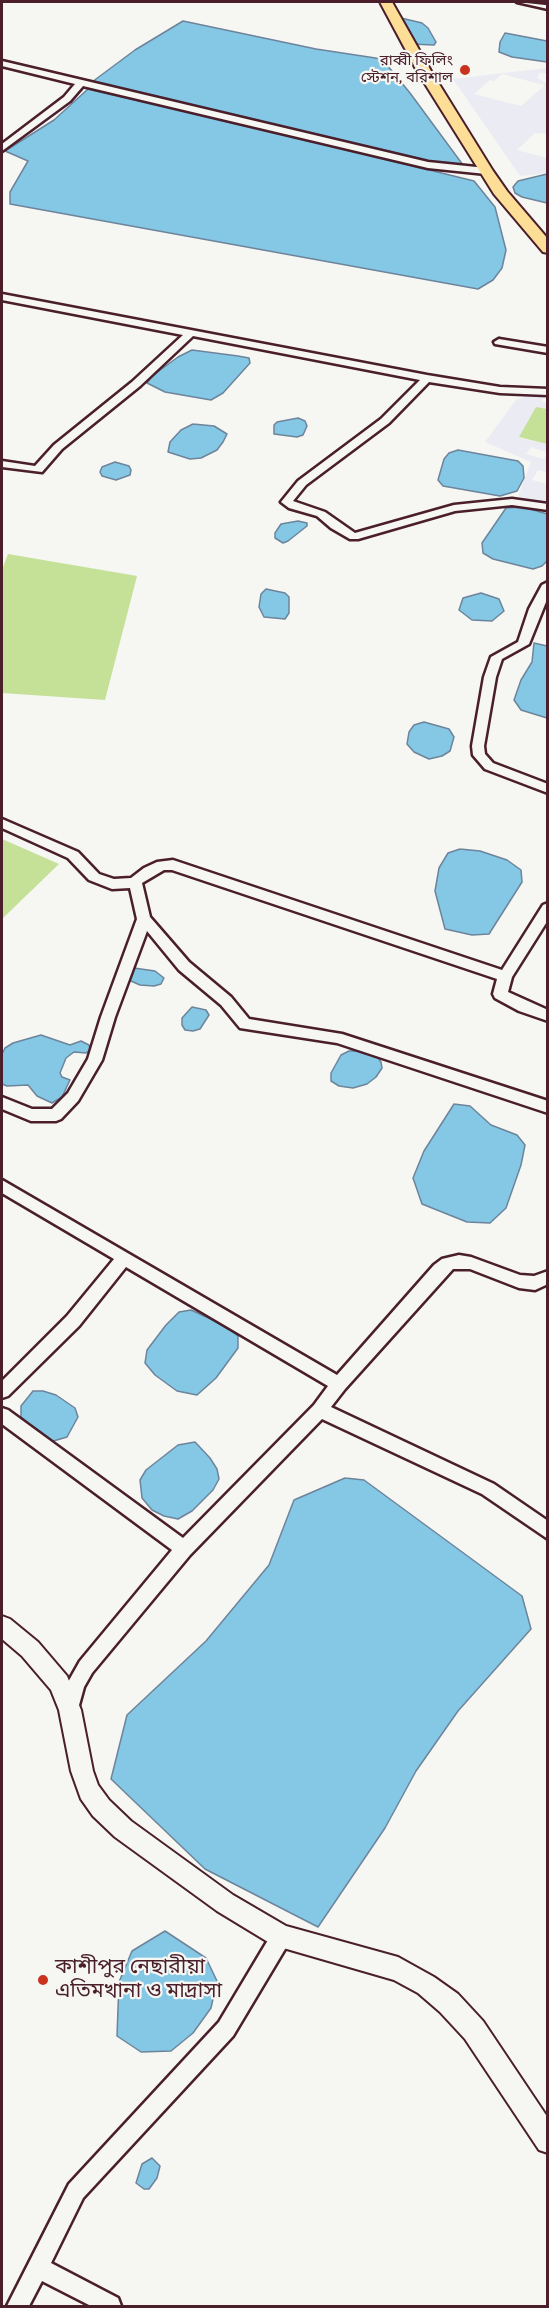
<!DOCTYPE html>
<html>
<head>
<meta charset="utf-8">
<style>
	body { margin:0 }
	#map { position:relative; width:549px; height:2308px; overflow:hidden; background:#f6f6f2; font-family:Itim,sans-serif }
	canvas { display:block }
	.frame { position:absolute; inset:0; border:3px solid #4a1f2b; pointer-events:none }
</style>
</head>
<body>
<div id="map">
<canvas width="549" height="2308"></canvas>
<div class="frame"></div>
</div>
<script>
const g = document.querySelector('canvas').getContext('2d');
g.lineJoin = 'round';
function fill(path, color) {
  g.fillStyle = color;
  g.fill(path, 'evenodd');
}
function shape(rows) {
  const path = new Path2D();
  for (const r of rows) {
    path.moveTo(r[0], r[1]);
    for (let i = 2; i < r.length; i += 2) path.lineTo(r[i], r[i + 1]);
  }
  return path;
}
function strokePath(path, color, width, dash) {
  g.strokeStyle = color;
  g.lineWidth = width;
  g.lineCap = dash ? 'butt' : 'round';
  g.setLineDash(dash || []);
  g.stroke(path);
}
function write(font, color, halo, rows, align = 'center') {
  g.font = font + ' Itim,"Noto Sans Bengali",sans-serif';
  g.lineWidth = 4.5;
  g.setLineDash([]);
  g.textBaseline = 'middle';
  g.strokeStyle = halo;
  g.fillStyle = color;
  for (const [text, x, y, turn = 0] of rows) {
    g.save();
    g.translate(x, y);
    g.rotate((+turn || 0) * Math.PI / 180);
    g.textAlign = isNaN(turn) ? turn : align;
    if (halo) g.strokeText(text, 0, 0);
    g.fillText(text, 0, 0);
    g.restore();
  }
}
fill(shape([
	[547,68,547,73,540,73,537,78,547,83,547,134,535,133,517,150,547,158,547,173,520,176,453,79],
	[502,74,544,85,544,86,521,106,474,94,490,80,494,81],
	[539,392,545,393,542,402,547,403,547,409,536,408,520,438,547,444,547,452,531,447,526,454,544,459,547,454,547,472,538,470,532,480,547,484,547,504,518,496,531,462,485,442,516,400]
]), '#ebebf4');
fill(shape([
	[536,407,547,409,547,444,519,437],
	[8,554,137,576,105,700,2,693,2,570],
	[2,839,59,864,2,919]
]), '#c5e198');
const water = shape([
	[401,18,422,23,428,28,436,42,434,45,411,44,407,38,410,32,401,18],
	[183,21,316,49,382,59,410,93,463,165,457,168,440,165,92,82,135,50,183,21],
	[505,33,547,41,547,62,512,57,499,52,500,42,505,33],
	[88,89,275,132,474,181,495,207,506,250,502,268,493,280,478,289,10,204,10,192,28,161,5,151,54,120,88,89],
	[547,174,547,203,522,197,515,193,513,187,518,181,547,174],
	[192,350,238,356,249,358,250,363,223,393,211,400,165,392,147,383,152,376,178,357,192,350],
	[298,418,305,421,307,426,303,435,297,437,274,434,274,425,277,422,298,418],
	[193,424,214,426,227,434,223,442,217,450,201,458,190,459,168,452,170,442,181,430,193,424],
	[458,450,518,461,523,466,524,478,517,491,500,496,443,486,438,480,444,459,449,453,458,450],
	[115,462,129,466,131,470,130,475,116,480,102,476,100,472,102,467,115,462],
	[523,507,547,514,547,561,542,566,533,569,493,559,483,553,482,543,506,508,523,507],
	[298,521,307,523,307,526,288,541,283,543,275,538,275,533,281,524,298,521],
	[266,589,285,593,289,597,289,613,285,619,264,617,259,607,261,594,266,589],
	[481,593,499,599,504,611,492,621,472,620,459,610,463,598,481,593],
	[534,643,547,646,547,718,521,710,514,700,521,680,532,662,534,643],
	[424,722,449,729,454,737,450,751,442,756,429,759,414,752,407,744,409,732,414,725,424,722],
	[460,849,480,851,507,860,521,870,522,882,489,934,472,935,445,929,435,891,439,868,448,853,460,849],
	[134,968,155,971,164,978,161,984,154,986,140,985,131,981,128,976,134,968],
	[192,1007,206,1010,209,1015,200,1029,193,1031,185,1030,182,1025,182,1018,192,1007],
	[41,1035,70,1045,81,1041,89,1045,90,1050,86,1053,74,1052,66,1058,60,1073,62,1077,70,1080,62,1097,52,1103,37,1096,28,1085,7,1086,2,1084,2,1054,5,1048,13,1043,41,1035],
	[349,1051,362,1051,376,1055,381,1062,382,1068,376,1077,367,1084,353,1088,339,1086,331,1081,331,1073,341,1055,349,1051],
	[454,1104,470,1106,491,1125,517,1135,525,1145,521,1165,506,1208,490,1223,467,1222,422,1204,413,1178,424,1151,454,1104],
	[191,1310,226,1326,238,1336,238,1348,216,1378,197,1395,177,1391,155,1375,145,1363,147,1350,166,1325,179,1312,191,1310],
	[33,1391,43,1391,56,1395,75,1408,78,1417,67,1437,50,1442,21,1417,21,1406,33,1391],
	[195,1442,210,1458,217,1469,219,1479,213,1490,192,1511,178,1519,164,1516,152,1510,142,1498,140,1480,146,1470,178,1445,195,1442],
	[345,1478,364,1480,522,1596,531,1629,458,1711,416,1771,385,1828,318,1927,205,1869,111,1779,127,1715,206,1641,269,1565,294,1500,345,1478],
	[165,1931,206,1958,217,1981,211,2008,193,2033,171,2051,141,2052,117,2036,119,1982,132,1951,165,1931],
	[152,2158,160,2166,157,2178,149,2189,144,2189,136,2183,142,2164,152,2158]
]);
fill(water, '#84c8e5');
strokePath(water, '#6d849b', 1.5);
const minor = shape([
	[517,2,545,5,548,5,548,9,517,2],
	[2,61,428,162,486,168,491,171,486,174,428,168,83,86,70,101,2,151,2,144,64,97,75,84,2,66,2,61],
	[2,294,427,375,500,387,548,389,548,395,500,393,429,382,389,423,306,485,293,501,325,512,355,533,454,505,512,499,548,504,548,510,512,505,455,511,358,539,350,539,331,528,317,516,289,508,281,502,298,481,381,419,420,380,193,336,140,386,62,449,42,472,2,467,2,461,35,466,54,445,132,382,183,335,2,300,2,294],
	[499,339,548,347,548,353,495,344,494,342,499,339],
	[548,582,548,597,529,644,502,659,496,677,484,746,485,754,493,763,548,784,548,793,485,769,473,755,472,746,484,677,491,657,518,642,529,609,542,585,548,582],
	[2,819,78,852,99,874,114,879,131,878,144,868,157,862,173,860,502,970,543,905,548,903,548,920,512,977,508,992,548,1010,548,1021,519,1011,495,998,493,994,497,979,172,870,164,870,142,883,150,917,189,962,231,997,249,1019,342,1034,548,1101,548,1113,337,1043,240,1028,221,1005,179,970,147,931,115,1017,102,1060,78,1101,61,1119,56,1121,31,1121,2,1109,2,1097,32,1109,52,1109,68,1093,88,1059,101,1017,137,919,130,888,112,889,89,880,68,858,2,828,2,819],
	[2,1180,337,1375,434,1265,442,1259,459,1255,471,1257,520,1275,534,1276,548,1271,548,1284,535,1290,519,1288,470,1269,453,1269,345,1389,331,1407,494,1484,548,1521,548,1539,482,1494,322,1419,190,1555,92,1673,84,1687,76,1716,70,1719,64,1716,61,1710,67,1684,80,1661,172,1550,2,1424,2,1408,8,1410,183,1538,314,1405,328,1386,126,1267,79,1326,8,1396,2,1398,2,1381,67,1316,114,1259,2,1193,2,1180],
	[281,1927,288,1930,291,1937,288,1944,233,2036,83,2198,51,2263,118,2298,121,2306,91,2306,42,2281,29,2306,7,2306,69,2184,219,2022,274,1930,281,1927]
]);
const tertiary = shape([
	[2,1616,10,1619,38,1642,67,1676,81,1710,93,1771,98,1785,109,1800,131,1821,233,1895,286,1926,398,1957,434,1977,458,1994,483,2021,548,2118,548,2153,539,2150,465,2039,440,2012,418,1993,394,1980,273,1945,217,1911,115,1837,93,1816,81,1799,71,1771,59,1710,51,1690,22,1656,2,1639,2,1616]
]);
const trunk = shape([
	[380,2,392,2,431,71,493,171,507,191,548,239,548,253,543,252,494,194,417,71,380,2]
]);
strokePath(minor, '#4a1f2b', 5);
strokePath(tertiary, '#4a1f2b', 4);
strokePath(trunk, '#4a1f2b', 4);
fill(minor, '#f6f6f2');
fill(tertiary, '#f6f6f2');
fill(trunk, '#fdde96');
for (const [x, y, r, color] of [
	[465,70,6,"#c8321e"],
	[43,1980,6,"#c8321e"]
]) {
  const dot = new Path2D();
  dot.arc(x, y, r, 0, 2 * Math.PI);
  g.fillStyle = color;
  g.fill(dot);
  strokePath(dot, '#f6f6f2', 2);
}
write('15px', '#4a1f2b', '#f6f6f2', [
	["রাব্বী ফিলিং",453,61],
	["স্টেশন, বরিশাল",453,78]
], 'right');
write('21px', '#4a1f2b', '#f6f6f2', [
	["কাশীপুর নেছারীয়া",55,1968],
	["এতিমখানা ও মাদ্রাসা",55,1992]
], 'left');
</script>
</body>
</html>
